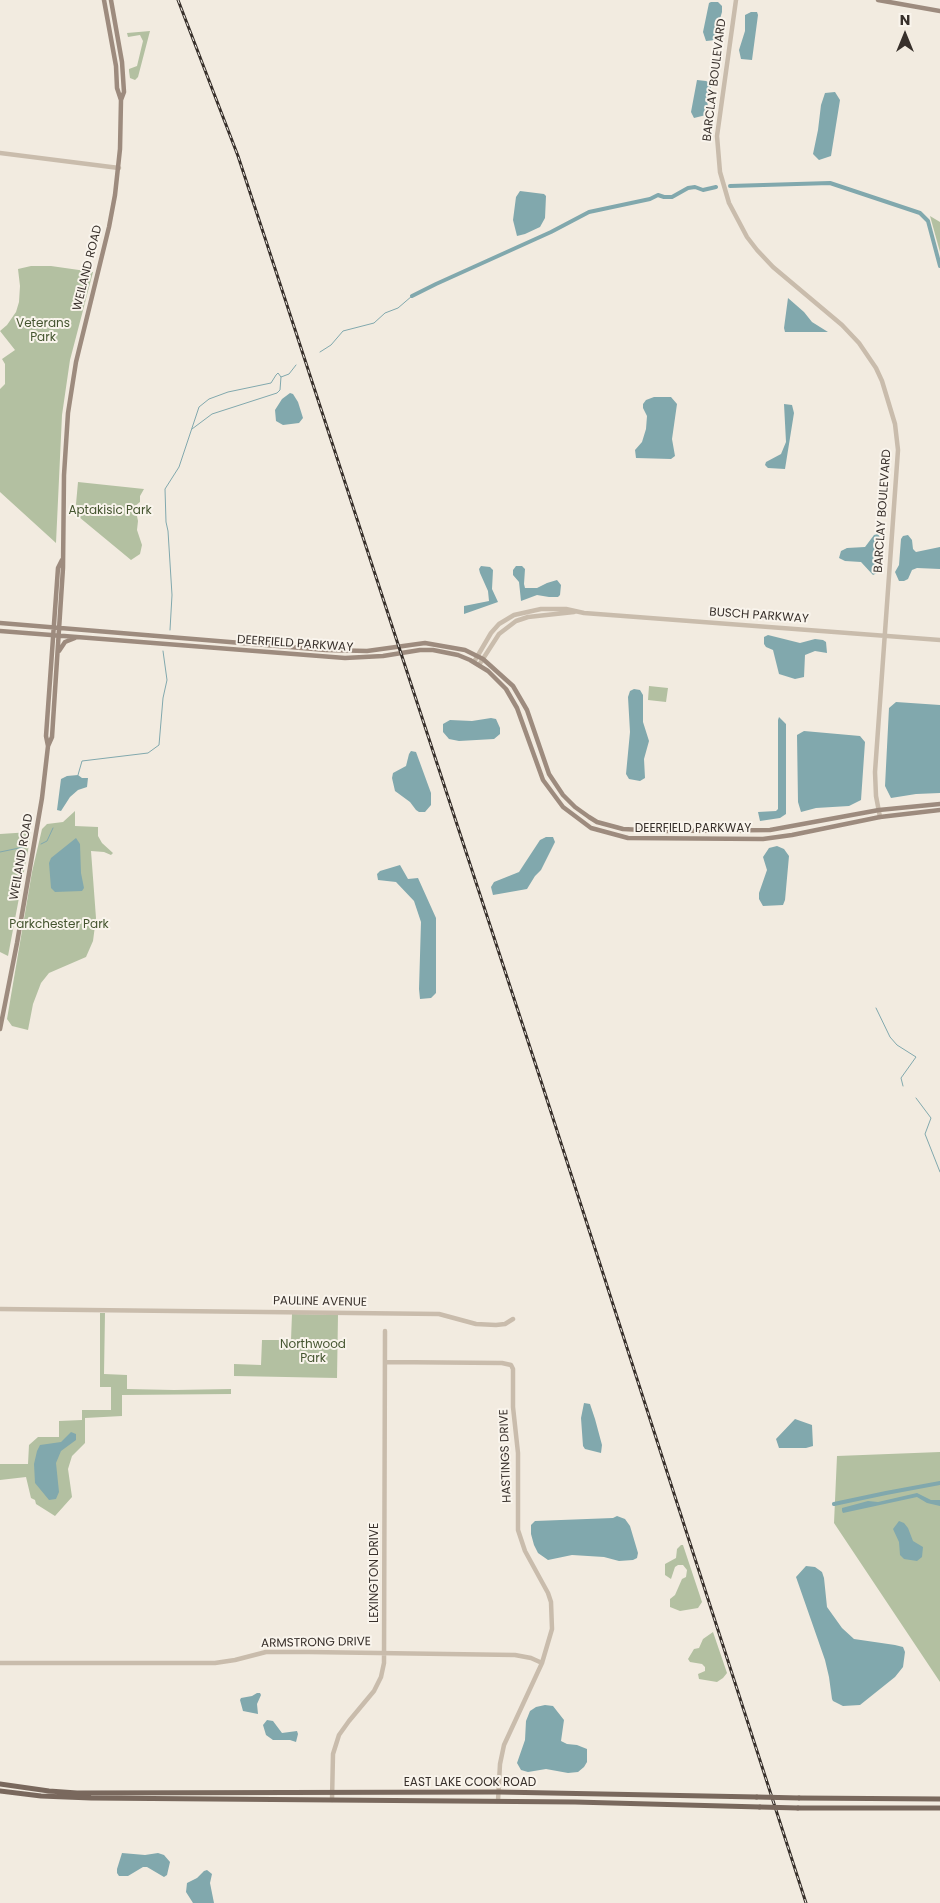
<!DOCTYPE html>
<html>
<head>
<meta charset="utf-8">
<style>
	body { margin:0 }
	#map { position:relative; width:940px; height:1903px; overflow:hidden; background:#f2ebe0; font-family:Poppins,sans-serif }
	canvas { display:block }
	.north { position:absolute; left:880px; top:10px; width:50px; height:50px; -webkit-text-stroke:4px #f9f4ec; paint-order:stroke; rotate:0deg; font-size:14px; font-weight:700; line-height:20px; text-align:center; color:#38302b }
	.north::after { content:''; display:block; margin:auto; width:18px; height:22px; background:#38302b; clip-path:polygon(50% 0,100% 100%,50% 72%,0 100%) }
</style>
</head>
<body>
<div id="map">
<canvas width="940" height="1903"></canvas>
<div class="north">N</div>
</div>
<script>
const g = document.querySelector('canvas').getContext('2d');
g.lineJoin = 'round';
function fill(path, color) {
  g.fillStyle = color;
  g.fill(path, 'evenodd');
}
function shape(rows) {
  const path = new Path2D();
  for (const r of rows) {
    path.moveTo(r[0], r[1]);
    for (let i = 2; i < r.length; i += 2) path.lineTo(r[i], r[i + 1]);
  }
  return path;
}
function strokePath(path, color, width, dash) {
  g.strokeStyle = color;
  g.lineWidth = width;
  g.lineCap = dash ? 'butt' : 'round';
  g.setLineDash(dash || []);
  g.stroke(path);
}
function write(font, color, halo, rows, align = 'center') {
  g.font = font + ' Poppins,sans-serif';
  g.lineWidth = 4;
  g.setLineDash([]);
  g.textBaseline = 'middle';
  g.strokeStyle = halo;
  g.fillStyle = color;
  for (const [text, x, y, turn = 0] of rows) {
    g.save();
    g.translate(x, y);
    g.rotate((+turn || 0) * Math.PI / 180);
    g.textAlign = isNaN(turn) ? turn : align;
    if (halo) g.strokeText(text, 0, 0);
    g.fillText(text, 0, 0);
    g.restore();
  }
}
fill(shape([
	[150,31,138,77,135,80,130,78,129,71,129,69,137,66,143,41,140,35,128,37,127,33],
	[930,216,940,222,940,252],
	[31,266,51,266,93,272,70,360,62,415,56,543,0,492,0,389,5,384,5,364,2,359,15,350,0,331,7,325,16,312,19,302,20,286,18,269],
	[78,482,144,489,140,496,140,502,135,506,138,521,137,530,142,545,140,554,131,560,79,517,76,504],
	[649,686,668,688,666,702,648,700],
	[75,811,75,826,98,827,98,836,102,843,113,853,111,855,104,852,91,851,96,918,93,941,86,957,49,973,41,983,33,1004,28,1030,12,1026,7,1019,32,872,42,829,47,824,63,822],
	[31,832,29,845,8,956,0,952,0,834],
	[100,1313,105,1313,104,1374,127,1375,127,1389,174,1390,231,1389,231,1394,122,1395,122,1416,85,1418,85,1443,72,1456,68,1469,72,1497,55,1516,36,1504,35,1500,31,1498,26,1477,0,1480,0,1464,28,1464,29,1445,38,1437,59,1437,59,1421,82,1420,82,1410,111,1410,111,1387,100,1387],
	[292,1314,338,1315,337,1378,234,1376,234,1364,261,1365,262,1340,291,1340],
	[940,1452,940,1682,834,1523,837,1456],
	[681,1545,683,1545,702,1602,698,1608,680,1611,670,1607,670,1599,675,1595,682,1579,686,1577,687,1570,683,1565,678,1565,675,1567,671,1579,665,1575,665,1564,676,1558,677,1549],
	[713,1632,727,1673,723,1678,717,1682,699,1679,698,1674,705,1671,705,1667,702,1664,690,1662,688,1659,694,1649,699,1648,703,1639]
]), '#b3c0a1');
fill(shape([
	[711,2,718,2,722,6,722,12,719,22,719,36,716,40,706,41,703,32,709,3],
	[751,12,757,12,758,15,752,60,741,59,739,50,745,31,745,15],
	[697,80,706,81,710,83,711,89,707,100,708,107,706,115,694,118,691,112],
	[835,92,840,100,831,156,819,160,813,154,818,130,821,105,825,93],
	[520,191,544,194,546,196,545,218,540,227,525,234,517,236,513,220,516,197],
	[788,298,804,312,812,322,828,332,785,332,784,328],
	[290,393,293,394,298,402,303,418,299,423,283,425,276,421,275,410,282,399],
	[654,397,671,397,677,404,672,439,675,456,671,459,636,458,635,450,642,442,646,429,647,416,643,408,643,404,646,400],
	[784,404,792,405,794,413,785,469,768,468,765,465,766,462,781,454,786,442],
	[878,534,881,539,874,554,879,571,877,573,873,575,861,562,845,561,839,558,841,551,847,548,865,547,874,535],
	[908,535,912,540,913,549,916,552,940,547,940,569,917,568,912,570,908,579,904,581,899,581,895,572,899,565,901,539,903,536],
	[481,566,490,567,493,570,492,589,498,602,464,614,464,606,489,601,488,591,480,573,479,569],
	[516,566,522,566,525,569,524,584,525,588,537,588,547,583,557,580,561,585,560,595,558,597,549,597,537,595,521,601,519,582,513,575,513,570],
	[768,635,800,643,815,639,823,640,826,642,827,653,815,651,805,655,804,677,795,679,779,674,773,650,766,647,764,644,764,637],
	[634,689,640,690,643,695,643,722,649,741,644,759,645,778,640,781,629,779,626,774,630,732,628,697,630,691],
	[896,702,940,705,940,793,916,794,891,798,885,786,889,708],
	[779,717,786,724,786,814,780,818,760,821,758,812,776,811,778,809,778,720],
	[491,718,496,719,500,728,500,734,494,739,459,741,449,739,443,732,443,724,450,720,472,721],
	[804,731,860,736,865,742,861,800,849,806,816,808,801,812,798,802,797,735],
	[411,751,416,752,431,793,431,805,425,812,419,812,416,810,410,802,395,791,392,778,393,773,406,766,409,754],
	[78,775,82,778,88,778,87,787,78,790,70,797,61,811,57,810,61,779,67,776],
	[546,837,553,837,555,842,541,870,535,876,527,889,493,895,491,887,494,882,519,872,540,840],
	[76,838,80,844,81,873,84,888,82,891,55,892,51,888,49,863,51,858],
	[777,846,784,849,789,856,785,900,783,905,763,906,759,899,759,893,767,870,763,857,769,848],
	[400,865,408,879,418,878,436,918,436,993,431,998,420,999,419,989,421,922,414,901,396,882,378,880,377,874,380,871],
	[584,1403,590,1404,595,1419,602,1445,601,1453,585,1449,583,1446,581,1418],
	[795,1419,812,1425,813,1446,806,1448,779,1448,776,1439],
	[71,1432,76,1434,76,1440,61,1451,56,1463,59,1492,56,1499,49,1500,35,1483,34,1464,37,1451,40,1445,61,1442],
	[917,1493,931,1500,940,1500,940,1506,927,1503,917,1497,843,1513,842,1511,842,1508,868,1501,878,1502],
	[617,1516,625,1519,630,1526,638,1553,637,1558,633,1560,619,1561,604,1557,572,1555,548,1560,538,1553,534,1545,531,1534,531,1525,535,1521,613,1518],
	[899,1521,904,1523,908,1528,913,1541,923,1547,922,1557,917,1561,904,1559,900,1555,899,1542,893,1529],
	[806,1566,815,1567,822,1572,824,1578,827,1607,842,1628,854,1639,895,1645,903,1647,905,1652,903,1667,895,1677,860,1705,843,1706,833,1701,832,1699,829,1677,825,1660,796,1577],
	[257,1693,260,1693,261,1695,257,1704,258,1714,243,1711,240,1700,241,1698,252,1696],
	[545,1705,553,1706,564,1720,561,1741,567,1744,577,1745,587,1749,587,1762,584,1767,578,1772,568,1773,546,1769,528,1772,521,1770,517,1763,525,1740,526,1721,530,1711,536,1707],
	[267,1720,273,1721,282,1733,297,1731,298,1734,296,1742,290,1740,273,1740,266,1735,263,1725],
	[122,1853,145,1855,158,1853,164,1855,170,1862,167,1875,164,1877,147,1867,143,1867,128,1876,119,1876,117,1873,117,1869],
	[207,1870,212,1874,210,1883,214,1903,193,1903,186,1892,187,1883,197,1878,204,1871]
]), '#81a8ad');
strokePath(shape([
	[320,352,331,345,343,331,374,323,385,313,398,308,412,296],
	[192,429,212,414,277,393,280,390,281,377],
	[170,630,172,595,168,531,166,522,165,489,179,467,199,407,209,399,228,392,271,383,276,375,278,373,281,377,289,374,296,365],
	[78,775,82,761,148,753,159,745,163,698,167,680,163,651],
	[41,844,47,841,53,828],
	[0,852,24,847],
	[876,1008,890,1037,897,1045,916,1057,901,1078,903,1086],
	[916,1098,931,1118,925,1134,940,1172]
]), '#81a8ad', 1);
strokePath(shape([
	[730,186,830,183,920,213,928,221,940,266],
	[412,296,436,284,551,232,589,212,650,199,658,195,664,197,672,197,688,188,695,187,703,190,716,187],
	[834,1504,886,1493,940,1483]
]), '#81a8ad', 4);
strokePath(shape([
	[736,0,717,136,720,172,729,203,747,237,757,250,773,267,842,325,859,343,876,368,882,381,895,424,898,450,875,772,876,796,880,817],
	[0,153,119,168],
	[474,662,491,633,499,624,514,615,541,609,566,609,584,613,940,640],
	[479,665,499,634,516,621,528,617,574,612],
	[0,1309,439,1314,476,1324,496,1325,505,1324,513,1319],
	[385,1362,502,1363,511,1365,513,1369,513,1407,518,1453,518,1530,525,1551,548,1593,551,1602,552,1629,542,1663,504,1745,500,1764,498,1801],
	[0,1663,215,1663,235,1660,266,1652,309,1652,515,1655,531,1658,542,1663],
	[332,1800,333,1754,339,1735,349,1721,374,1691,381,1677,384,1663,385,1331]
]), '#c9bcac', 4.5);
strokePath(shape([
	[111,0,122,62,124,92,121,100],
	[878,0,940,11],
	[0,623,326,650,367,651,425,643,465,650,483,659,513,686,527,710,549,774,563,795,575,807,589,817,597,822,623,829,662,831,770,830,879,810,940,804],
	[0,631,345,658,383,656,420,650,433,650,458,655,470,660,488,671,506,689,517,708,543,780,563,807,591,828,628,838,763,839,792,835,880,817,940,810],
	[59,651,65,642,75,638],
	[48,746,52,737,63,568,64,475,68,413,76,362,109,227,115,195,120,149,121,100,117,88,116,66,104,0],
	[0,1029,17,943,42,798,48,746,46,736,58,568,62,560]
]), '#9d8b7e', 4.5);
strokePath(shape([
	[0,1784,49,1791,77,1793,499,1792,757,1797],
	[0,1791,41,1796,91,1798,575,1802,760,1807],
	[799,1798,940,1799],
	[798,1808,940,1808]
]), '#79685d', 5);
const rail = shape([
	[178,0,238,156,266,241,541,1081,806,1903]
]);
strokePath(rail, '#38302b', 3);
strokePath(rail, '#f9f4ec', 1, [4]);
strokePath(shape([
	[757,1797,799,1798],
	[760,1807,798,1808]
]), '#79685d', 5);
write('12px', '#38302b', '#f9f4ec', [
	["BARCLAY BOULEVARD",715,80,-83],
	["WEILAND ROAD",88,268,-76],
	["BARCLAY BOULEVARD",883,511,-86],
	["BUSCH PARKWAY",759,616,4],
	["DEERFIELD PARKWAY",295,644,4],
	["DEERFIELD PARKWAY",693,829],
	["WEILAND ROAD",22,857,-80],
	["PAULINE AVENUE",320,1302,1],
	["HASTINGS DRIVE",506,1456,-92],
	["LEXINGTON DRIVE",375,1573,-90],
	["ARMSTRONG DRIVE",316,1643,-1],
	["EAST LAKE COOK ROAD",470,1783]
]);
write('12px', '#455530', '#f9f4ec', [
	["Veterans",43,324],
	["Park",43,338],
	["Aptakisic Park",110,511],
	["Parkchester Park",59,925],
	["Northwood",313,1345],
	["Park",313,1359]
]);
</script>
</body>
</html>
